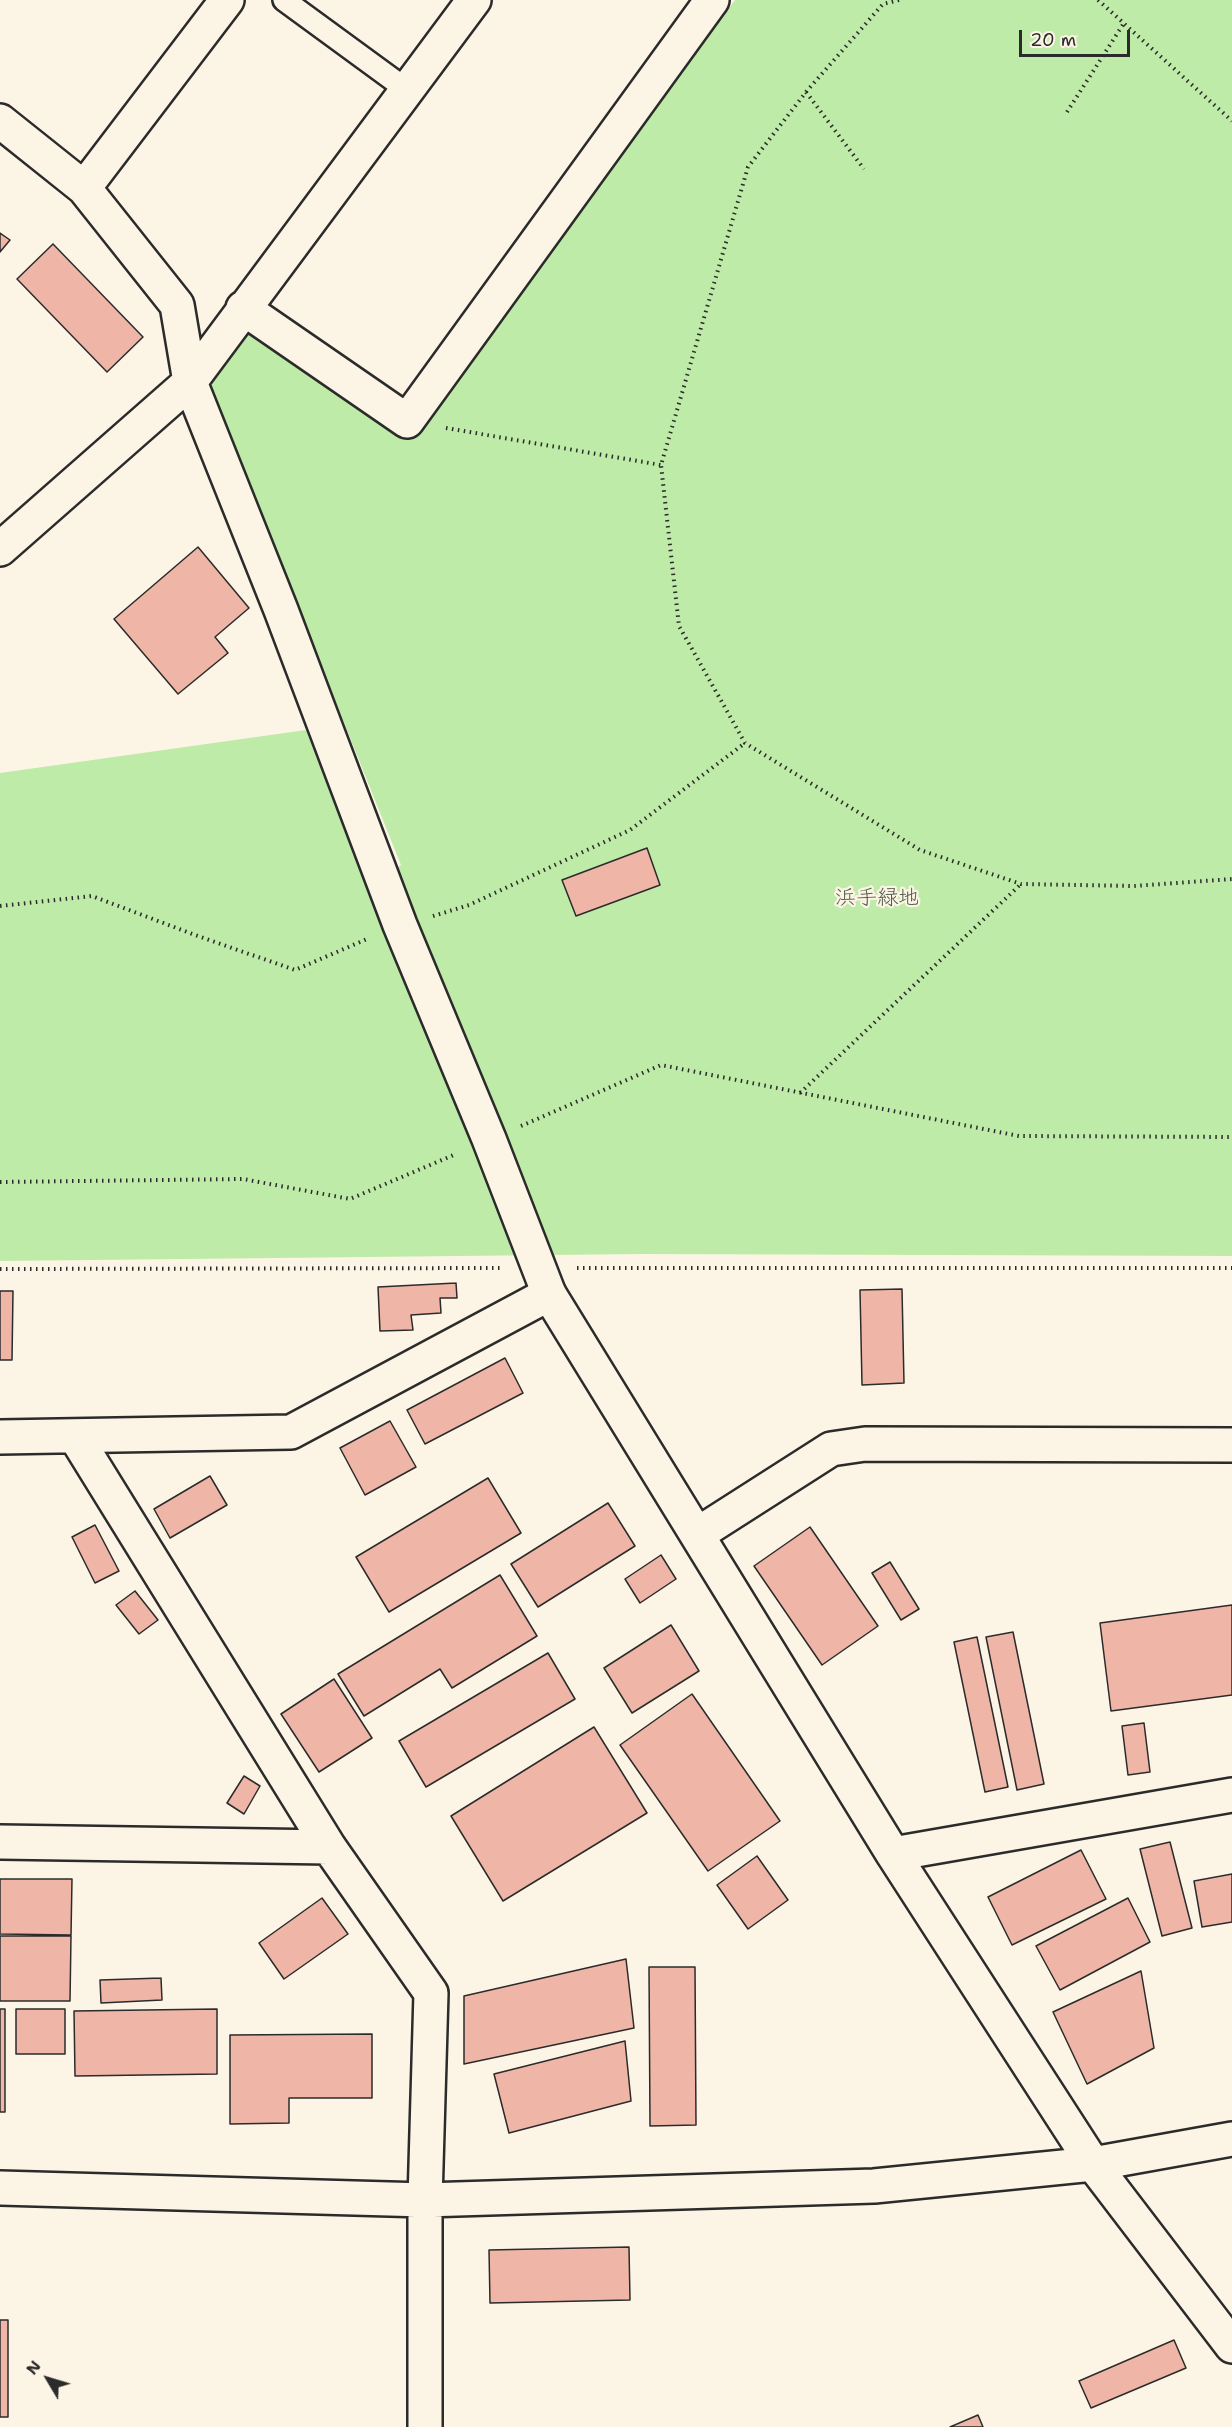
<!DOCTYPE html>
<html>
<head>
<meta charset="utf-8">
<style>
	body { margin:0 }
	#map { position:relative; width:1232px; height:2427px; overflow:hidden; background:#fcf5e5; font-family:"Shantell Sans",sans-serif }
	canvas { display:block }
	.north { position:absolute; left:18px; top:2349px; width:60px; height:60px; -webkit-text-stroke:4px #fcf5e5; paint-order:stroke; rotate:308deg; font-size:16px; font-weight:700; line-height:24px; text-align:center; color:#2b2b2b }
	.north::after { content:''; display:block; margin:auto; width:21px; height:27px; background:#2b2b2b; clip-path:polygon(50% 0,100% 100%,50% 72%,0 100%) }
	.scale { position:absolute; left:1019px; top:30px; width:111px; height:27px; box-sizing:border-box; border:3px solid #2b2b2b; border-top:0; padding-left:8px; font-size:18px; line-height:21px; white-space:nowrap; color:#2b2b2b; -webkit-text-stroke:4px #fcf5e5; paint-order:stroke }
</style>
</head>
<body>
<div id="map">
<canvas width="1232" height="2427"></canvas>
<div class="north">N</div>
<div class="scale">20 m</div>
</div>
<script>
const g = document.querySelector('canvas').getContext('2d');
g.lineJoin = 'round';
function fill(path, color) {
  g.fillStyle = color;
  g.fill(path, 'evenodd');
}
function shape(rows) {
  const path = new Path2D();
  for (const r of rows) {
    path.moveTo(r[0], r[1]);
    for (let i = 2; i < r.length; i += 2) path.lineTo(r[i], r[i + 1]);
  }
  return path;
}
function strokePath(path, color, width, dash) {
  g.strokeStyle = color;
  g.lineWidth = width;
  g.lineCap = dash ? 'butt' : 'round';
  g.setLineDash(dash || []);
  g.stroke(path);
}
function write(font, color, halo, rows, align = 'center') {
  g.font = font + ' "Shantell Sans","Klee One",sans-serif';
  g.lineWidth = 4.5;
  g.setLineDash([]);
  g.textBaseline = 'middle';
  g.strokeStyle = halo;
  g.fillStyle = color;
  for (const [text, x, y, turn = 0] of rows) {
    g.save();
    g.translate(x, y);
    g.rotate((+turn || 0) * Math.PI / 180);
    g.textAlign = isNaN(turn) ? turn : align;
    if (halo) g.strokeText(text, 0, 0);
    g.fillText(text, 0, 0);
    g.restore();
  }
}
fill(shape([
	[735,0,1232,0,1232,1256,642,1254,0,1261,0,773,306,730,368,891,401,865,207,381,251,329,414,435]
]), '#bfeba8');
const building = shape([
	[0,233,10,240,0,252,0,233],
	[53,244,143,337,107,372,17,279,53,244],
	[198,547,249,608,215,637,228,653,178,694,114,619,198,547],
	[647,848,660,885,576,916,562,880,647,848],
	[456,1283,457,1298,440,1298,441,1313,411,1315,413,1330,380,1331,378,1287,456,1283],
	[902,1289,904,1383,862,1385,860,1290,902,1289],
	[0,1291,13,1291,12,1360,0,1360,0,1291],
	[505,1358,523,1393,425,1444,407,1410,505,1358],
	[390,1421,416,1467,365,1495,340,1448,390,1421],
	[210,1476,227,1505,170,1538,154,1509,210,1476],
	[488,1478,521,1533,389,1612,356,1557,488,1478],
	[608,1503,635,1546,538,1607,511,1564,608,1503],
	[95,1525,119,1571,95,1583,72,1537,95,1525],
	[810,1527,878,1626,822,1665,754,1566,810,1527],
	[661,1555,676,1579,640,1603,625,1579,661,1555],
	[890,1562,919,1609,901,1620,872,1573,890,1562],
	[500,1575,537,1636,452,1688,440,1669,364,1716,338,1674,500,1575],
	[135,1591,158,1620,139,1634,116,1605,135,1591],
	[1232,1605,1232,1695,1111,1711,1100,1623,1232,1605],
	[671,1625,699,1671,632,1713,604,1668,671,1625],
	[1013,1632,1044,1784,1017,1790,986,1637,1013,1632],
	[977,1637,1008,1787,985,1792,954,1642,977,1637],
	[548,1653,575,1699,426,1787,399,1741,548,1653],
	[334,1679,372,1738,319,1772,281,1714,334,1679],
	[692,1694,780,1821,708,1871,620,1745,692,1694],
	[1144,1723,1150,1772,1128,1775,1122,1726,1144,1723],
	[594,1727,647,1813,503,1901,451,1816,594,1727],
	[244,1776,260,1786,244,1814,227,1803,244,1776],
	[1170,1842,1192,1928,1162,1936,1140,1849,1170,1842],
	[1081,1850,1106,1899,1012,1945,988,1897,1081,1850],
	[757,1856,788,1900,748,1929,717,1885,757,1856],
	[1232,1874,1232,1922,1202,1927,1194,1881,1232,1874],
	[0,1879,72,1879,71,1935,0,1934,0,1879],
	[322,1898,348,1934,284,1979,259,1943,322,1898],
	[1128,1898,1150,1942,1060,1990,1036,1946,1128,1898],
	[0,1936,71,1936,70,2001,0,2001,0,1936],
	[626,1959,634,2028,464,2064,464,1996,626,1959],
	[649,1967,695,1967,696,2125,650,2126,649,1967],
	[1141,1971,1154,2048,1087,2084,1053,2012,1141,1971],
	[161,1978,162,2000,101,2003,100,1980,161,1978],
	[0,2009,5,2009,5,2112,0,2112,0,2009],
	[16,2009,65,2009,65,2054,16,2054,16,2009],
	[217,2009,217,2074,75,2076,74,2011,217,2009],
	[372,2034,372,2098,289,2098,289,2123,230,2124,230,2035,372,2034],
	[625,2041,631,2101,509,2133,494,2074,625,2041],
	[629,2247,630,2300,490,2303,489,2250,629,2247],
	[0,2320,8,2320,8,2417,0,2417,0,2320],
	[1174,2340,1186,2368,1091,2408,1079,2381,1174,2340],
	[978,2415,983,2427,950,2427,978,2415]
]);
fill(building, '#efb6a7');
strokePath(building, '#2b2b2b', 1.5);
const service = shape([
	[284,0,407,90]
]);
const minor = shape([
	[0,121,84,188,177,305,190,382,281,610,400,925,489,1139,549,1294],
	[84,188,227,0],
	[243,308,407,421,712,0],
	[0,549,190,382,474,0]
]);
const tertiary = shape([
	[75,1436,329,1847,431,1993,425,2200,425,2427],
	[0,1437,291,1432,549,1294,893,1854,1093,2164,1232,2346],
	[698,1534,831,1449,865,1444,1232,1445],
	[0,1842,329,1847],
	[893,1854,1232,1795],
	[0,2188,425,2200,874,2186,1093,2164,1232,2139]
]);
strokePath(service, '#2b2b2b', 26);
strokePath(minor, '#2b2b2b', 38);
strokePath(tertiary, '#2b2b2b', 38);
strokePath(shape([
	[899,0,883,4,806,92,748,167,661,465,679,626,745,743,920,850,1021,884,1134,886,1232,879],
	[1098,0,1232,121],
	[806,92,864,169],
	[1067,112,1124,23],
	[446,428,661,465],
	[0,906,92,896,195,935,295,970,367,939],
	[433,916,469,905,630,830,745,743],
	[800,1093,1021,884],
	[521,1126,661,1065,1019,1136,1232,1137],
	[0,1182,243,1179,350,1199,456,1154],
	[577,1268,1232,1268],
	[0,1269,500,1268]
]), '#2b2b2b', 4, [1.5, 4.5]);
strokePath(service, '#fcf5e5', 21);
strokePath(minor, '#fcf5e5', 33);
strokePath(tertiary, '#fcf5e5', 33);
write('21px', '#505b4a', '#fcf5e5', [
	["浜手緑地",877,899]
]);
</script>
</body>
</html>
